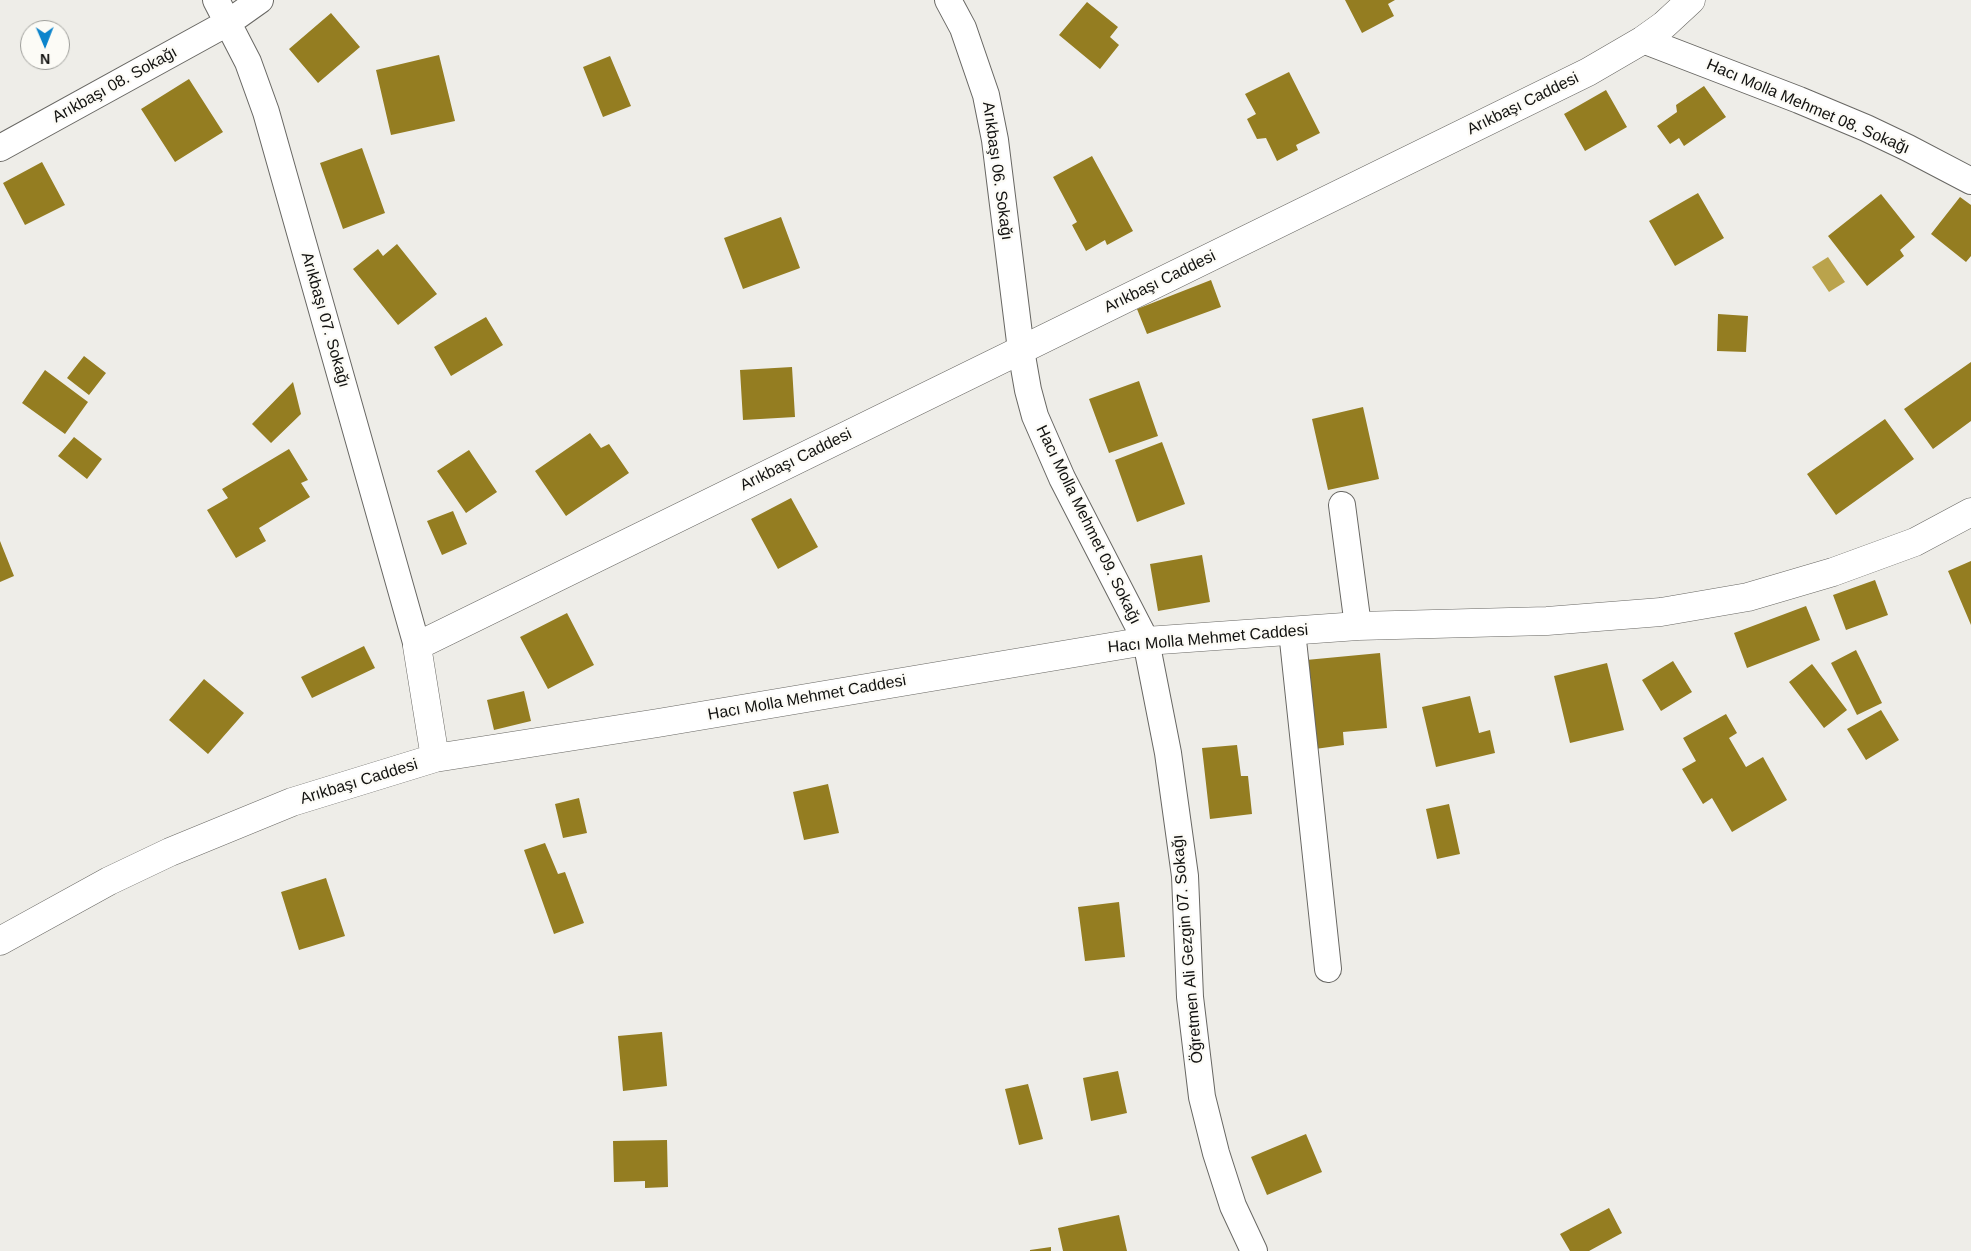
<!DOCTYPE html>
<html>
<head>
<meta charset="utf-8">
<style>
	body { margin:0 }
	#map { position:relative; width:1971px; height:1251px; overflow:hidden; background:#eeede8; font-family:Arial,sans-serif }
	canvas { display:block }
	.north { position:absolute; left:20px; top:20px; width:50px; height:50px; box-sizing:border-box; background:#fcfbf6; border:1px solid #9e9e9a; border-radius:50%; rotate:179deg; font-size:14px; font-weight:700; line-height:20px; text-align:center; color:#121210 }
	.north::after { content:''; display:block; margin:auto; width:18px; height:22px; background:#0c84cc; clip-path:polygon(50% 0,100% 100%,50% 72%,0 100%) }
</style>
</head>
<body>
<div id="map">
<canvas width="1971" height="1251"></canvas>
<div class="north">N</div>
</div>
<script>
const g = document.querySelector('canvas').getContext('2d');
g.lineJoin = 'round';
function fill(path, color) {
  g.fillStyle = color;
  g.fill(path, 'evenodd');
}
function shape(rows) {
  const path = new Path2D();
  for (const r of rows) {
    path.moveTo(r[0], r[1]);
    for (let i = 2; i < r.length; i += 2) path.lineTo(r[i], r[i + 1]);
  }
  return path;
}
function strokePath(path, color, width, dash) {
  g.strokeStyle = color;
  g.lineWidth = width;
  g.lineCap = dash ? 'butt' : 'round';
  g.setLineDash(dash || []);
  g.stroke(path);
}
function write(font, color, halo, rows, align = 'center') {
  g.font = font + ' Arial,sans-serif';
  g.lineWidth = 4.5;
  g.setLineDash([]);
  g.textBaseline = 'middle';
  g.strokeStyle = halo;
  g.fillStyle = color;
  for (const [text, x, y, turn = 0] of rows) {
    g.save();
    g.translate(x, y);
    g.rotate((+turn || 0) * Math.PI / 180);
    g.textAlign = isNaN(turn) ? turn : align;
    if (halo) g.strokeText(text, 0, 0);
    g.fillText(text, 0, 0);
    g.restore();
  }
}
fill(shape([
	[1828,257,1845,282,1829,292,1812,267]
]), '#baa34c');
fill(shape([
	[1345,0,1395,0,1388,4,1394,16,1362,33],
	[1087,2,1118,27,1110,37,1119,45,1100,69,1059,35],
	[331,13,360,47,318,83,289,49],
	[439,55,455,121,391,135,376,70],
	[610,56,631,106,603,117,583,67],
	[1289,72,1320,133,1296,145,1298,150,1277,161,1266,138,1257,139,1247,119,1256,114,1245,94],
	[189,79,223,132,175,162,141,109],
	[1704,86,1726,117,1684,146,1679,138,1670,144,1657,126,1677,112,1676,105],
	[1606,90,1627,127,1585,151,1564,114],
	[362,148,385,213,343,229,320,163],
	[1092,156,1133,231,1107,245,1105,240,1086,251,1072,225,1077,222,1053,177],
	[42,162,65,205,25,225,3,183],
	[1698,193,1724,238,1675,266,1649,221],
	[1881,194,1915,237,1900,250,1904,256,1867,286,1828,236],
	[1960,197,1971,205,1971,256,1966,262,1931,234],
	[781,217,800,268,743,289,724,238],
	[397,244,437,294,398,325,353,269,378,249,383,256],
	[1211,280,1221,307,1147,334,1137,309],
	[1718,314,1748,316,1746,352,1717,351],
	[486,317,503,345,451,376,434,347],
	[84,356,106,373,89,395,67,378],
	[1971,362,1971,421,1933,449,1904,409],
	[792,367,795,417,743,420,740,370],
	[45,370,88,402,65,434,22,403],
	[1139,381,1158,436,1109,453,1089,399],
	[293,382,301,414,271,443,252,424],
	[1363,407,1379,479,1328,490,1312,419],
	[1885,419,1914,459,1836,515,1807,474],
	[590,433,601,448,609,444,629,473,566,516,535,471],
	[74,437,102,459,87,479,58,456],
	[1162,442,1185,504,1137,522,1115,460],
	[289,449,308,480,301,483,310,497,259,528,266,541,236,558,207,510,228,498,222,489],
	[469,450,497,492,466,513,437,471],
	[791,498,818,547,778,569,751,519],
	[453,511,467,544,442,555,427,521],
	[0,541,14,576,0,582],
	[1202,555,1210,602,1158,611,1150,564],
	[1971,561,1971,625,1948,571],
	[1875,580,1888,615,1846,630,1833,595],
	[1806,606,1820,640,1747,668,1734,633],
	[567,613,594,665,548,689,520,637],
	[364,646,375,668,312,698,301,677],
	[1856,650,1882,703,1857,715,1831,663],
	[1380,653,1387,728,1343,732,1344,745,1315,749,1306,660],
	[1673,661,1692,692,1661,711,1642,680],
	[1607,663,1624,730,1570,743,1554,676],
	[1812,664,1847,710,1824,728,1789,682],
	[204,679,244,713,208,754,169,720],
	[524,691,531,721,494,730,487,700],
	[1470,696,1479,733,1490,730,1495,753,1436,767,1422,707],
	[1881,710,1899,740,1866,760,1847,729],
	[1726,714,1737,733,1729,738,1746,767,1763,757,1787,800,1732,832,1712,798,1703,804,1682,769,1696,761,1683,738],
	[1237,745,1241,776,1248,776,1252,814,1210,819,1202,748],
	[828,784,839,833,804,840,793,792],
	[579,798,587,833,563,838,555,804],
	[1449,804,1460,854,1437,859,1426,809],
	[545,843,558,874,565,872,584,923,554,934,524,850],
	[326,878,345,936,299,950,281,892],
	[1119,902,1125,957,1085,961,1078,907],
	[662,1032,667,1086,623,1091,618,1036],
	[1118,1071,1127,1113,1091,1121,1083,1078],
	[1028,1084,1043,1139,1019,1145,1005,1089],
	[1306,1134,1322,1172,1267,1195,1251,1157],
	[667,1140,668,1187,645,1188,645,1181,614,1182,613,1141],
	[1609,1208,1622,1233,1589,1251,1570,1251,1560,1234],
	[1119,1215,1127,1251,1063,1251,1058,1228],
	[1051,1247,1051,1251,1030,1251,1030,1250]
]), '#947d21');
const minor = shape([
	[216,0,248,62,266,112,417,646],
	[948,0,963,28,986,95,995,140,1021,350,1028,390,1035,416,1062,478,1146,641,1168,753,1185,876,1190,997,1202,1097,1216,1153,1233,1206,1254,1251],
	[1643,40,1799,100,1866,128,1908,148,1971,181],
	[0,148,229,22,260,0],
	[1342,505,1358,626],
	[1292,631,1328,969]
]);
const tertiary = shape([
	[435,758,658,723,1146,641,1358,626,1547,621,1661,612,1748,597,1833,572,1915,542,1971,512],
	[0,941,109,881,170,852,292,802,435,758,417,646,1588,72,1643,40,1664,25,1691,0]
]);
strokePath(minor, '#686763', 28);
strokePath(tertiary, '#686763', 29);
strokePath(minor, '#fff', 26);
strokePath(tertiary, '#fff', 28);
write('16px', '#121210', '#fcfbf6', [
	["Arıkbaşı 08. Sokağı",115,85,-29],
	["Arıkbaşı Caddesi",1523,104,-26],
	["Hacı Molla Mehmet 08. Sokağı",1808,107,23],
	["Arıkbaşı 06. Sokağı",997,171,82],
	["Arıkbaşı Caddesi",1160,282,-26],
	["Arıkbaşı 07. Sokağı",325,320,74],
	["Arıkbaşı Caddesi",796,460,-26],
	["Hacı Molla Mehmet 09. Sokağı",1088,525,64],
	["Hacı Molla Mehmet Caddesi",1208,639,-5],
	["Hacı Molla Mehmet Caddesi",807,698,-10],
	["Arıkbaşı Caddesi",359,782,-17],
	["Öğretmen Ali Gezgin 07. Sokağı",1188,949,-95]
]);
</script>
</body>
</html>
